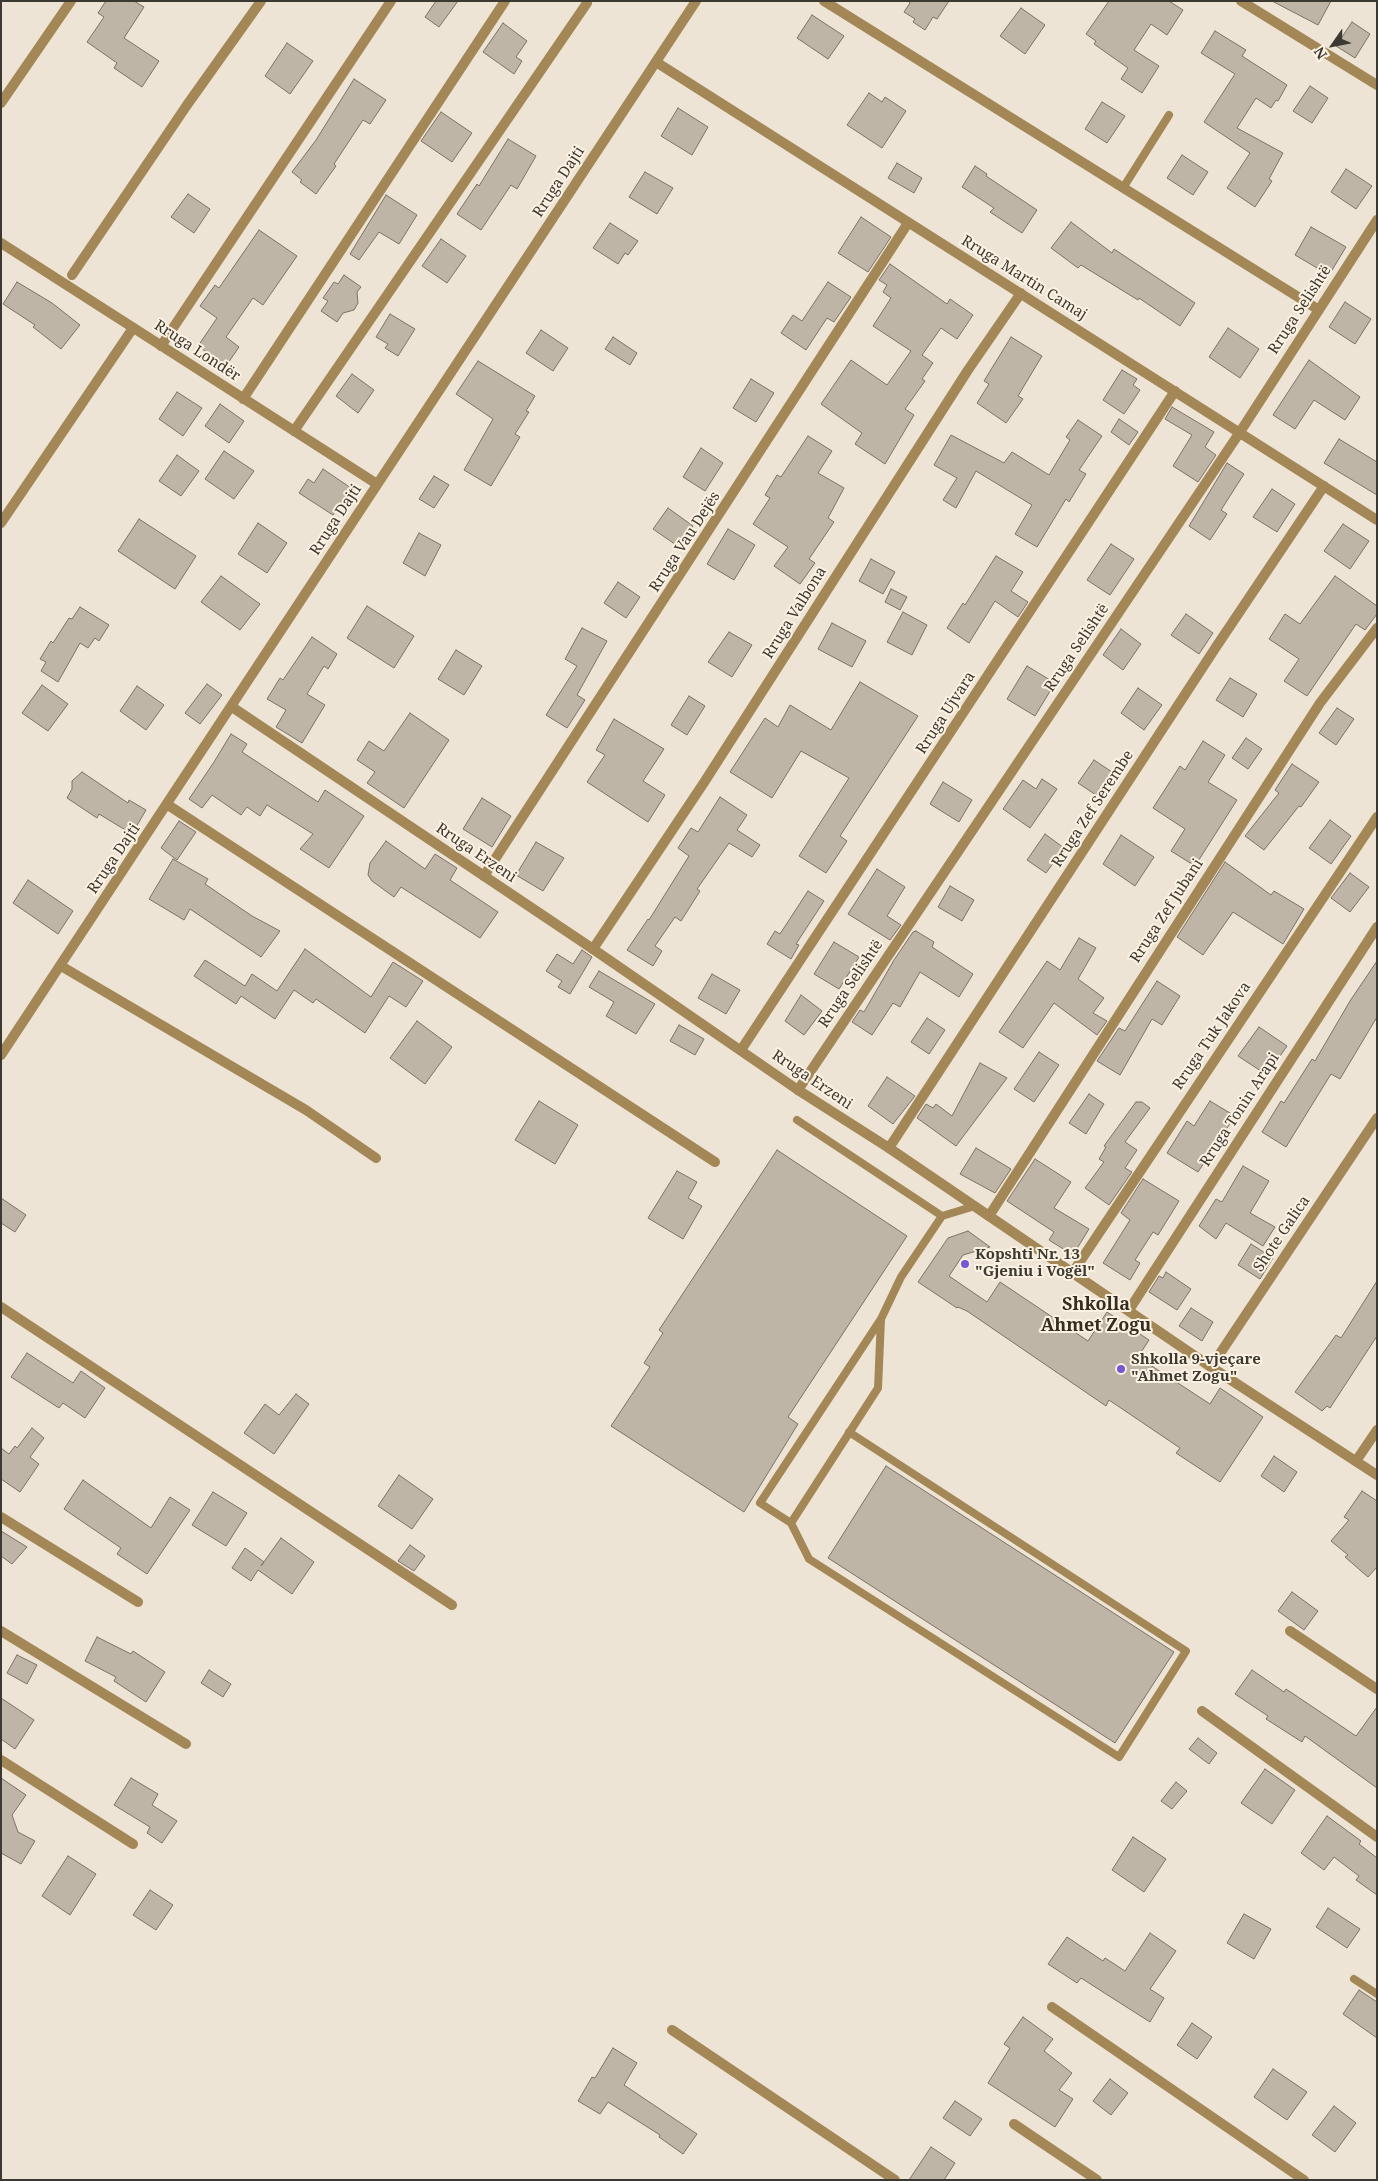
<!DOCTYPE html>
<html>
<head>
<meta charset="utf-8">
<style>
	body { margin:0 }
	#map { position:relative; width:1378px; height:2181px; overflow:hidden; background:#eee4d5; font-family:"Noto Serif",serif }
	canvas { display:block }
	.frame { position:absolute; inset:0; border:2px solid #3c3832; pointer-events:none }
	.north { position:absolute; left:1308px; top:20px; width:50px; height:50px; -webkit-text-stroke:4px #fbf2e2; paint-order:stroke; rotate:237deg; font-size:14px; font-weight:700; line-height:20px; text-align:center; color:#3c3832 }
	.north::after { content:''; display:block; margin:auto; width:18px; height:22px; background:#3c3832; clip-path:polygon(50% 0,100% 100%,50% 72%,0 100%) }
</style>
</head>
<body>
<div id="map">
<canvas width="1378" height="2181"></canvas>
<div class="frame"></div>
<div class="north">N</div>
</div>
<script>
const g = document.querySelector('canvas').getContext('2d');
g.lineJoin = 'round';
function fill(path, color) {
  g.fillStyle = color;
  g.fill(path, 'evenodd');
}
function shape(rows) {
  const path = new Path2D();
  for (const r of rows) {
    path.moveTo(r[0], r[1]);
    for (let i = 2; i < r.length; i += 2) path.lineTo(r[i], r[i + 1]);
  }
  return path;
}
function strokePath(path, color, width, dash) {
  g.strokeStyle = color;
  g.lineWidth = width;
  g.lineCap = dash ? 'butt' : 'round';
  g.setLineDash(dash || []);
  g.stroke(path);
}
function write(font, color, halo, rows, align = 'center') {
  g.font = font + ' "Noto Serif",serif';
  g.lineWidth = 4;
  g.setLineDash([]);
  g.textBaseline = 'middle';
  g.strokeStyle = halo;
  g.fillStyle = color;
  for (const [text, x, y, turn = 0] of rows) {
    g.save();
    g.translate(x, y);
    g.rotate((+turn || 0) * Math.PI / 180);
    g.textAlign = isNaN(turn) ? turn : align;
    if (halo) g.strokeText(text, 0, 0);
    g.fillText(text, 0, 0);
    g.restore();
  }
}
const building = shape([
	[106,1,134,1,144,7,124,38,159,61,142,87,114,68,117,63,87,42,104,17,98,13,106,1],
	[436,1,458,1,439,27,425,17,436,1],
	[908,1,949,1,937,19,933,17,925,30,913,22,915,19,904,12,910,3,908,1],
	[1109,1,1169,1,1183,10,1167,35,1151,24,1134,50,1159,66,1142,93,1121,79,1128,68,1094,44,1096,41,1086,34,1109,1],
	[1272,1,1331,1,1318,25,1272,1],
	[1021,8,1045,25,1025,54,1000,36,1021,8],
	[812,15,844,36,828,59,797,38,812,15],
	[1352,22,1370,34,1355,58,1336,46,1352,22],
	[503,23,527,41,516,57,522,61,514,74,483,52,503,23],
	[1215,31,1246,50,1242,56,1287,85,1278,101,1276,100,1271,108,1256,98,1237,128,1283,153,1269,179,1272,181,1255,207,1227,188,1250,153,1204,122,1235,74,1201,53,1215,31],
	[287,43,313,61,290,94,265,76,287,43],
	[354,79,386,100,370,124,363,120,334,164,336,166,316,194,300,182,302,180,292,172,316,140,354,79],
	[1310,86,1328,98,1312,123,1293,111,1310,86],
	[869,93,882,102,885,97,906,111,882,148,847,125,869,93],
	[1102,102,1125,116,1107,143,1085,129,1102,102],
	[678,108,708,127,692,155,661,136,678,108],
	[441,112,472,133,452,162,421,141,441,112],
	[508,139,536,156,517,189,511,185,481,230,457,214,477,184,479,186,508,139],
	[1182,155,1208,172,1193,195,1167,178,1182,155],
	[897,163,922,178,914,193,888,178,897,163],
	[975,166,987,174,986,176,1037,210,1022,233,990,212,994,208,962,187,975,166],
	[1346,169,1372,186,1356,209,1331,192,1346,169],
	[645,172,673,188,657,214,629,197,645,172],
	[188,194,210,209,194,233,171,217,188,194],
	[386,195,417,215,399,244,379,232,359,260,350,254,386,195],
	[861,217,891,237,868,272,838,253,861,217],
	[1071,222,1112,253,1114,249,1195,303,1180,326,1139,298,1138,300,1081,265,1078,268,1051,248,1071,222],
	[610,223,638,241,628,255,625,253,618,264,593,248,610,223],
	[1311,227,1346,247,1329,275,1295,255,1311,227],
	[259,230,297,256,263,305,253,298,226,337,239,347,226,366,198,346,217,318,200,306,215,285,219,288,259,230],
	[441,239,466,256,447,283,422,266,441,239],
	[890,264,947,304,950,299,973,315,957,339,941,328,922,355,933,363,922,379,925,381,905,409,914,415,885,464,855,444,862,433,821,404,851,360,887,385,911,351,873,326,891,298,883,292,887,285,879,280,890,264],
	[344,275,361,287,357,292,358,303,354,310,343,313,337,322,321,311,328,301,323,298,334,282,338,284,344,275],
	[17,282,52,303,80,325,61,349,33,327,35,325,3,304,17,282],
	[828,282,851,297,834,322,827,318,806,350,781,333,793,315,802,321,828,282],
	[1345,302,1371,319,1355,344,1329,327,1345,302],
	[390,314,415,329,398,356,385,348,388,344,376,337,390,314],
	[1228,328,1259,349,1240,378,1209,357,1228,328],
	[541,330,568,348,553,371,526,353,541,330],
	[613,337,637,353,630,365,605,349,613,337],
	[1011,337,1042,356,1018,396,1023,399,1006,423,977,403,989,384,984,381,1011,337],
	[1309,360,1360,397,1345,420,1314,400,1295,429,1273,415,1309,360],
	[478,361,535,396,526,411,529,412,515,434,520,437,491,486,464,470,493,419,456,394,478,361],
	[1122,370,1137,379,1133,385,1140,390,1124,414,1103,400,1122,370],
	[352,374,374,390,358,413,336,396,352,374],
	[751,379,774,393,756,422,733,408,751,379],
	[177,392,202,408,183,436,159,419,177,392],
	[220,404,244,421,229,443,205,426,220,404],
	[1172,407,1214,432,1205,447,1216,455,1198,482,1173,466,1192,435,1165,419,1172,407],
	[1119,419,1138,432,1129,445,1111,432,1119,419],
	[1078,420,1102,436,1079,470,1086,474,1069,502,1066,499,1037,547,1015,534,1032,505,976,471,956,508,943,500,957,478,934,465,951,435,1004,463,1012,452,1049,475,1070,440,1066,437,1078,420],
	[808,436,832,451,818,473,844,488,828,518,834,522,809,559,815,563,800,584,774,566,788,547,753,524,770,498,765,495,777,475,781,477,808,436],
	[1339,439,1377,462,1377,495,1324,463,1339,439],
	[701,448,723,463,705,491,683,477,701,448],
	[224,451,254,471,234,499,205,479,224,451],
	[177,455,199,471,181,496,159,481,177,455],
	[1227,463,1244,474,1221,510,1227,514,1210,540,1189,526,1227,463],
	[323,469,351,488,333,515,299,493,308,479,314,483,323,469],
	[434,476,449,485,434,508,419,499,434,476],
	[1272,489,1295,504,1277,532,1253,517,1272,489],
	[668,508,693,526,679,547,653,529,668,508],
	[139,519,196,556,175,589,118,551,139,519],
	[258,523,287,543,267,573,238,554,258,523],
	[1343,524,1369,541,1350,569,1324,551,1343,524],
	[728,529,755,545,734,580,707,564,728,529],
	[419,533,441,545,425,576,403,563,419,533],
	[1111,544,1134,559,1110,595,1087,580,1111,544],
	[996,556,1023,572,1011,591,1028,602,1018,617,995,601,969,643,947,628,963,603,965,605,996,556],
	[871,559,895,572,883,594,859,581,871,559],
	[221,576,260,604,240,630,201,602,221,576],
	[1335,576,1377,606,1377,614,1365,630,1356,624,1307,696,1284,681,1299,659,1269,639,1285,614,1300,624,1335,576],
	[618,582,640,597,626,618,604,603,618,582],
	[891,589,907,597,900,610,885,602,891,589],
	[367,606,414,636,394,668,347,638,367,606],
	[80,607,109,625,99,641,95,638,88,648,80,643,58,682,41,671,46,662,40,659,51,641,53,643,69,618,72,619,80,607],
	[903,612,927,625,912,655,887,642,903,612],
	[1186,614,1213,633,1199,654,1171,635,1186,614],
	[832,623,866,641,852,667,818,649,832,623],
	[582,628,607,641,577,695,585,700,567,728,546,715,577,666,565,659,582,628],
	[1121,629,1141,644,1123,670,1103,655,1121,629],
	[729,632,752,645,732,677,708,662,729,632],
	[312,637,337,654,328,669,324,666,307,694,325,705,302,743,276,727,286,710,267,699,280,678,283,680,312,637],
	[456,650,482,666,464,695,438,679,456,650],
	[1027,666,1055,683,1035,716,1007,699,1027,666],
	[1230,678,1257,694,1243,717,1216,700,1230,678],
	[860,682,918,716,840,836,847,841,826,873,799,856,849,778,801,751,772,798,730,772,765,718,778,727,790,705,831,730,860,682],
	[207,684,222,695,200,724,185,713,207,684],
	[42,685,68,704,48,731,22,713,42,685],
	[137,686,164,705,146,730,120,711,137,686],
	[1138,688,1162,705,1144,730,1121,713,1138,688],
	[689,696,705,706,687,735,671,725,689,696],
	[1337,708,1354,719,1336,745,1319,733,1337,708],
	[410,713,449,740,404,808,367,783,375,772,357,760,369,741,384,751,410,713],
	[614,719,664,749,643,781,665,795,648,822,587,782,605,755,596,750,614,719],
	[231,734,247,744,242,752,318,802,325,790,364,816,329,868,300,849,313,834,267,805,260,816,247,807,241,815,212,795,202,808,189,799,214,762,231,734],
	[1246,738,1262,749,1248,769,1232,758,1246,738],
	[1203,741,1225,755,1208,782,1237,800,1195,866,1171,851,1185,829,1153,808,1180,766,1185,770,1203,741],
	[1094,760,1115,774,1099,797,1078,783,1094,760],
	[1292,764,1319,782,1301,807,1299,806,1264,850,1245,836,1279,793,1275,790,1292,764],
	[82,772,128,803,129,800,146,810,132,834,99,814,97,818,67,798,72,789,72,781,82,772],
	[1042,779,1057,789,1030,828,1003,809,1023,780,1036,789,1042,779],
	[943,782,972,800,959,822,930,804,943,782],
	[720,797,747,815,737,830,760,845,752,857,729,843,697,889,700,891,681,921,675,917,655,946,662,951,653,966,627,950,648,919,649,920,689,856,678,848,691,828,698,832,720,797],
	[482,798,511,816,492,847,463,829,482,798],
	[1330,820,1351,836,1331,864,1309,848,1330,820],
	[179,821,196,832,177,860,161,848,179,821],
	[1045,834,1064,848,1046,873,1027,860,1045,834],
	[1121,835,1154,857,1135,886,1103,864,1121,835],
	[386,841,425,869,435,854,457,868,450,880,498,912,480,938,401,887,394,897,372,881,368,875,370,863,386,841],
	[536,842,564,858,543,891,516,875,536,842],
	[173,859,208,879,205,884,252,916,280,931,261,957,190,909,184,920,149,899,173,859],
	[1225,862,1271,895,1274,891,1304,909,1283,944,1233,912,1203,955,1177,937,1225,862],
	[877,869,905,887,887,916,901,925,890,940,848,914,877,869],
	[1350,873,1369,887,1350,912,1331,898,1350,873],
	[28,880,73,911,58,934,13,903,28,880],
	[950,886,974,900,962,921,938,907,950,886],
	[808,891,824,901,796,944,799,945,791,959,767,944,775,931,780,934,808,891],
	[916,931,934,942,932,947,973,974,959,997,920,972,900,1007,893,1003,872,1035,852,1022,860,1010,864,1012,894,960,913,932,916,931],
	[1079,938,1096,948,1078,979,1104,998,1093,1013,1107,1021,1097,1035,1054,1003,1023,1048,999,1032,1047,961,1060,970,1079,938],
	[834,942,859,957,839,989,814,974,834,942],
	[305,949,371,997,393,962,423,981,406,1007,389,996,365,1033,316,999,313,1003,294,990,275,1019,241,996,236,1004,194,976,205,960,245,986,252,974,277,991,305,949],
	[582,950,592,957,570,994,558,987,562,981,546,971,557,954,573,964,582,950],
	[1377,961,1377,1017,1340,1079,1331,1074,1286,1147,1262,1132,1281,1101,1284,1103,1312,1059,1315,1061,1350,1001,1377,961],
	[599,971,655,1004,636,1034,606,1016,614,1002,589,987,599,971],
	[712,974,740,990,726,1014,698,998,712,974],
	[1157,981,1180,996,1162,1025,1152,1019,1120,1075,1097,1061,1119,1028,1125,1031,1157,981],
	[801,995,822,1011,804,1035,785,1021,801,995],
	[927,1018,945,1030,929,1054,911,1042,927,1018],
	[417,1021,452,1047,425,1084,390,1058,417,1021],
	[679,1025,704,1039,695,1055,670,1041,679,1025],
	[1259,1027,1287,1046,1267,1075,1238,1056,1259,1027],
	[1039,1052,1059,1065,1034,1102,1014,1089,1039,1052],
	[980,1063,1007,1078,956,1146,917,1118,926,1104,933,1108,936,1104,952,1116,980,1063],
	[887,1077,915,1096,893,1124,868,1106,887,1077],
	[1089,1094,1104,1104,1086,1134,1069,1123,1089,1094],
	[539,1101,578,1125,555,1164,515,1140,539,1101],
	[1210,1101,1235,1116,1198,1172,1167,1153,1187,1121,1194,1126,1210,1101],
	[1136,1102,1142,1102,1150,1108,1125,1142,1137,1150,1125,1168,1132,1172,1109,1205,1085,1188,1104,1162,1099,1159,1106,1147,1104,1146,1136,1102],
	[976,1148,1011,1169,995,1193,960,1174,976,1148],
	[777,1150,907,1236,788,1417,798,1424,744,1512,611,1426,650,1367,644,1363,663,1333,659,1330,777,1150],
	[1035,1159,1071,1182,1054,1208,1089,1229,1073,1255,1049,1240,1054,1232,1007,1201,1035,1159],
	[1243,1166,1269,1181,1250,1213,1275,1227,1263,1246,1226,1223,1216,1239,1199,1226,1216,1199,1222,1202,1243,1166],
	[677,1171,697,1182,688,1198,702,1206,683,1239,648,1218,677,1171],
	[1143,1179,1179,1201,1158,1235,1153,1232,1135,1260,1140,1263,1130,1280,1103,1263,1130,1220,1121,1213,1143,1179],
	[1,1198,26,1215,15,1232,1,1223,1,1198],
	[968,1231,990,1247,963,1255,949,1276,987,1302,1000,1282,1088,1341,1107,1312,1149,1340,1138,1357,1210,1404,1220,1388,1263,1417,1220,1482,1176,1453,1180,1448,1109,1400,1106,1406,967,1311,958,1307,957,1308,918,1282,948,1238,968,1231],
	[1251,1244,1273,1258,1260,1279,1238,1265,1251,1244],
	[1166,1272,1191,1289,1177,1310,1149,1292,1159,1276,1163,1278,1166,1272],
	[1377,1281,1377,1336,1330,1408,1327,1406,1322,1411,1295,1392,1336,1335,1341,1338,1377,1281],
	[1191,1308,1213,1322,1202,1341,1179,1326,1191,1308],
	[27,1353,73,1383,81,1371,105,1388,85,1418,63,1403,59,1408,11,1377,27,1353],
	[296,1394,309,1404,274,1454,244,1433,265,1404,279,1415,296,1394],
	[32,1428,44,1438,30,1457,39,1464,20,1492,1,1479,1,1448,9,1454,15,1446,17,1448,32,1428],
	[1274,1456,1297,1472,1284,1492,1261,1476,1274,1456],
	[886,1466,1174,1652,1115,1743,828,1558,886,1466],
	[399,1475,433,1499,412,1529,378,1506,399,1475],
	[83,1480,151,1528,170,1497,190,1510,147,1574,117,1554,121,1548,64,1509,83,1480],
	[1362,1491,1377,1501,1377,1567,1368,1577,1345,1557,1348,1555,1331,1541,1349,1520,1344,1517,1362,1491],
	[213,1492,247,1513,226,1546,192,1525,213,1492],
	[1,1531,27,1547,12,1564,1,1556,1,1531],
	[281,1538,314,1562,292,1594,258,1570,251,1581,232,1568,245,1548,264,1562,261,1566,281,1538],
	[410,1545,425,1556,414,1571,398,1561,410,1545],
	[1292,1592,1318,1611,1304,1630,1278,1611,1292,1592],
	[97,1637,131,1654,133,1651,165,1672,146,1702,114,1681,116,1677,85,1661,97,1637],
	[17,1655,37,1665,27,1684,7,1673,17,1655],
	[209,1670,231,1684,223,1697,201,1683,209,1670],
	[1252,1670,1284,1692,1286,1689,1356,1736,1377,1707,1377,1788,1305,1736,1302,1742,1266,1719,1268,1716,1235,1694,1252,1670],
	[1,1698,34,1720,15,1749,1,1739,1,1698],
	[1198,1738,1217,1753,1209,1764,1189,1749,1198,1738],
	[1265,1769,1295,1790,1272,1824,1241,1803,1265,1769],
	[1,1778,26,1795,12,1815,18,1832,35,1841,21,1864,1,1853,1,1778],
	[131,1778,158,1794,152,1805,177,1821,162,1843,147,1833,150,1827,114,1805,131,1778],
	[1176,1782,1187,1791,1172,1809,1161,1801,1176,1782],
	[1327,1816,1361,1841,1359,1844,1377,1858,1377,1895,1356,1880,1359,1876,1334,1857,1324,1870,1301,1853,1327,1816],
	[1133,1837,1166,1859,1144,1892,1112,1870,1133,1837],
	[68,1856,96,1874,70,1915,42,1896,68,1856],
	[150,1890,173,1905,156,1930,133,1915,150,1890],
	[1328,1908,1360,1929,1347,1948,1316,1927,1328,1908],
	[1244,1914,1271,1929,1254,1959,1227,1943,1244,1914],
	[1150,1933,1176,1951,1150,1989,1164,1998,1150,2022,1081,1978,1077,1983,1048,1964,1067,1937,1103,1961,1105,1958,1125,1971,1150,1933],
	[1359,1990,1377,2002,1377,2038,1343,2014,1359,1990],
	[1023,2017,1053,2039,1044,2051,1072,2073,1059,2090,1073,2099,1055,2127,988,2083,1010,2048,1004,2044,1023,2017],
	[1192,2023,1212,2037,1197,2059,1177,2045,1192,2023],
	[613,2048,637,2063,624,2085,697,2134,683,2154,659,2137,660,2135,608,2102,600,2114,578,2101,592,2077,595,2078,613,2048],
	[1273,2069,1307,2092,1287,2120,1254,2097,1273,2069],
	[1110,2079,1128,2093,1111,2115,1093,2101,1110,2079],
	[955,2101,982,2119,970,2136,943,2118,955,2101],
	[1334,2106,1356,2123,1335,2152,1312,2135,1334,2106],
	[931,2147,955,2163,944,2180,909,2180,931,2147]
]);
fill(building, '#beb5a6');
strokePath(building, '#7b7265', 1);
strokePath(shape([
	[1123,188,1169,115],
	[797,1120,942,1216],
	[881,1319,878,1388,791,1523,760,1503,881,1319,901,1277,942,1216,975,1206],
	[791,1523,809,1559,1119,1757,1186,1651,849,1432],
	[1354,1979,1377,1994]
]), '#a48756', 8);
strokePath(shape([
	[824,1,1319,310],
	[1241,1,1377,85],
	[656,62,1377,520],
	[1,103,71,1],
	[1,243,377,484],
	[72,275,187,105,261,1],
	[161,346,391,1],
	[243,399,505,1],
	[294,431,587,3],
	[1,523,133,328],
	[168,805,715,1162],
	[484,876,908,223],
	[593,949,705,781,968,370,1021,293],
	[61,966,306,1110,376,1158],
	[741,1050,1175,391],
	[798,1090,1240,432,1377,220],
	[889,1148,1216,647,1324,486],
	[989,1216,1320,703,1377,628],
	[1073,1272,1377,817],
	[1,1307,452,1605],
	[1129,1310,1377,927],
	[1211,1367,1377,1118],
	[1356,1461,1377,1430],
	[1,1517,138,1602],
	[1,1631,186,1744],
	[1290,1631,1377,1689],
	[1202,1711,1377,1837],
	[1,1760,133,1844],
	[1052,2007,1304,2180],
	[672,2030,895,2180],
	[1014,2124,1097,2180]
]), '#a48756', 10);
strokePath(shape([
	[232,707,593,949,798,1090,889,1148,1211,1367,1377,1475],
	[1,1055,696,1]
]), '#a48756', 10);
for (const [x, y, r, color] of [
	[965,1264,5,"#7558d2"],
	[1121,1369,5,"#7558d2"]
]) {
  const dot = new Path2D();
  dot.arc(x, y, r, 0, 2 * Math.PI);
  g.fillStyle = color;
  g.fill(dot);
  strokePath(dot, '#fbf2e2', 2);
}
write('15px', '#3c3832', '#fbf2e2', [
	["Rruga Dajti",559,182,-57],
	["Rruga Martin Camaj",1024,278,32],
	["Rruga Selishtë",1300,310,-57],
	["Rruga Londër",197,351,33],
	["Rruga Dajti",336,520,-57],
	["Rruga Vau Dejës",685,542,-57],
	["Rruga Valbona",795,613,-58],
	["Rruga Selishtë",1077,648,-56],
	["Rruga Ujvara",946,713,-57],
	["Rruga Zef Serembe",1093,809,-57],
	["Rruga Erzeni",476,853,34],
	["Rruga Dajti",114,859,-56],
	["Rruga Zef Jubani",1167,911,-57],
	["Rruga Selishtë",851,984,-56],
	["Rruga Tuk Jakova",1212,1036,-56],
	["Rruga Erzeni",812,1080,34],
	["Rruga Tonin Arapi",1240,1110,-57],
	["Shote Galica",1282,1234,-56]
]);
write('bold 15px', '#3c3832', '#fbf2e2', [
	["Kopshti Nr. 13",975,1255],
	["\"Gjeniu i Vogël\"",975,1272],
	["Shkolla 9-vjeçare",1131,1360],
	["\"Ahmet Zogu\"",1131,1377]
], 'left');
write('bold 18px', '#342d21', '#fbf2e2', [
	["Shkolla",1096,1305],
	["Ahmet Zogu",1096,1326]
]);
</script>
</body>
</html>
